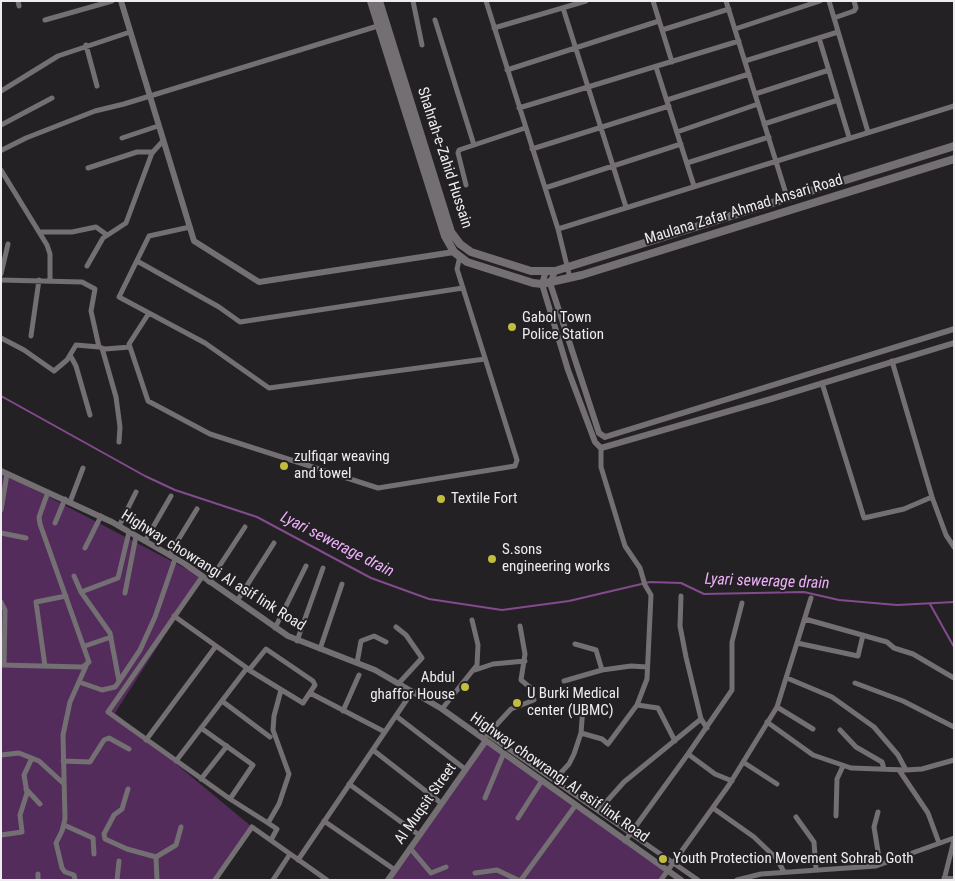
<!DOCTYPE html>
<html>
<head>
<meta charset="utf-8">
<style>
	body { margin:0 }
	#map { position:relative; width:955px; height:881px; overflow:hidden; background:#242125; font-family:"Roboto Condensed",sans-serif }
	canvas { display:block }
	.frame { position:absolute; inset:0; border:2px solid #eeecef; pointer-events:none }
</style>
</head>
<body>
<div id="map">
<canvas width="955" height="881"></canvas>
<div class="frame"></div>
</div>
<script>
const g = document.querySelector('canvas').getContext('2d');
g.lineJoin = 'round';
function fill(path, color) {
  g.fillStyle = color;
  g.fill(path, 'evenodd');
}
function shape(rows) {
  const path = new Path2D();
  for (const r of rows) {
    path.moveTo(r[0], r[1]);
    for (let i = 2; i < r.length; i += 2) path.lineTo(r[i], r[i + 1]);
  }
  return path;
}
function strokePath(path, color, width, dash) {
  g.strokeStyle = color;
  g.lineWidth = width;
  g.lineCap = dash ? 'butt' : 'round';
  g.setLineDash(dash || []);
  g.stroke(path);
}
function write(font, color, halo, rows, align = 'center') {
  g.font = font + ' "Roboto Condensed",sans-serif';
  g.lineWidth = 4;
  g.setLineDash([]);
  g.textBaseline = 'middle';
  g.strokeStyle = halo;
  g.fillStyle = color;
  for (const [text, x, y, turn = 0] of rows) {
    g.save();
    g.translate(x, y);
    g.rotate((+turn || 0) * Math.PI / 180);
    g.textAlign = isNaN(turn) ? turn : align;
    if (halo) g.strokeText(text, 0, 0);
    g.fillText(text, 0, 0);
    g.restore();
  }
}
fill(shape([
	[1,472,202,577,115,713,252,827,215,880,1,880],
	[482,740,668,871,661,880,385,880]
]), '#532c5b');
strokePath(shape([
	[1,396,145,476,175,490,257,517,371,578,429,599,502,610,569,601,650,582,681,583,704,594,804,592,839,600,897,605,954,602],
	[930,604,954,647]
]), '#834b8e', 2);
strokePath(shape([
	[18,1,19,6],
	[413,1,422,45],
	[486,1,558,229,570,278],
	[653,1,672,62],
	[726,1,787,197],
	[829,1,868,132],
	[563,8,626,207],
	[834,18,854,11,856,8,854,1],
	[45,20,112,1],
	[435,20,474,145],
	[494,28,586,1],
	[735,29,820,1],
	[662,30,729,9],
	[819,38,849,137],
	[86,45,97,86],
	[745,61,838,32],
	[656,67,694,186],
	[507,70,659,21],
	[1,91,58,56,130,32],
	[755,94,829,70],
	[667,100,749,74],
	[519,108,739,41],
	[764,124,838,100],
	[1,125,52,98],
	[677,132,758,104],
	[122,138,158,126],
	[532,149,669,106],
	[2,150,26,138,95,111,124,104,381,25],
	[687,163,769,137],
	[88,168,137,152,153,152],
	[1,170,47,245,50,254,50,280],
	[466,185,458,153,459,150,525,128],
	[545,188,681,144],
	[190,227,149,236,119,297,205,343,269,388,485,359],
	[558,229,954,106],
	[41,232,72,232,96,227,107,235],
	[137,261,219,307,240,322,463,288],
	[87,266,103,238,126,223,152,153,162,142],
	[1,274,8,244],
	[1,280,82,282,95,289,91,311,99,347,105,349,130,347],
	[149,313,129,344,148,401,210,434,378,488,515,466,517,460,457,269,460,256],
	[31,336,39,280],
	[1,338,24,350,54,371,67,360,76,345,99,347],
	[102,348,116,397,120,427,119,442],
	[70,355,76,366,90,415],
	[892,361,932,497,946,535,954,547],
	[822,383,864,518,904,509,932,497],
	[70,502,83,468],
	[1,510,7,474],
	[55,523,65,499],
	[119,526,136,492],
	[1,533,26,538],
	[145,541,171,496],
	[85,548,101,516],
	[169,555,197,509],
	[74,576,81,592,110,633,119,681],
	[202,577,108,712,230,799,268,823],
	[209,582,245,527],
	[81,592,118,578,129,532],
	[125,593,136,536],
	[681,596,680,626,686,657,701,719,707,728],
	[237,601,274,543],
	[1,602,5,610,4,665],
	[174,616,247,668,249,670,303,703,315,685,313,681,266,649,249,670],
	[805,619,887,642,894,648,913,654,954,678],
	[396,627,406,635,422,658,399,683],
	[275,628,306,566],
	[297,641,323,568],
	[797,643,858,656,863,635],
	[575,644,596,650,602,670],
	[85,646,111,637],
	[320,649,342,584],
	[357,663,361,641,374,636,386,642],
	[1,665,83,667,89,662,40,524,39,517,48,492],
	[45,666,36,602,66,596],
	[475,670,493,664,525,661],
	[787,678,832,697,874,727,898,755,906,770],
	[564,681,602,670,631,666,647,667],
	[79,682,102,690,115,687,118,683,140,650,155,617,175,559],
	[855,683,903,701,954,727],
	[310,693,385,732],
	[222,701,270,737],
	[637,705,658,708,675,741],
	[777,707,813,729],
	[442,709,477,665,478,645,472,620],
	[343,711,359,675],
	[396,716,465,769],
	[767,722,813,755,851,768,906,770,922,769,954,760],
	[201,728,253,765,230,799],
	[840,730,856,747,882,762,884,769],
	[581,733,602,739,608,744,637,705,647,679,651,595,645,585,640,568,625,546,601,467,601,448],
	[487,734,698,880],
	[487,735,511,709,534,700,532,689,521,680,525,654,520,626],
	[146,740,216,646],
	[373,750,441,803],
	[688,754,715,774,732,781],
	[1,755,19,753,39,761,63,783],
	[63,761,90,762,104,740,109,738,129,749],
	[176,761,247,668],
	[743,762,777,784],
	[899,770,928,813,939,843],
	[201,779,227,746],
	[554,780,569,764,574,754,581,733,583,707],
	[349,784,419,835],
	[26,789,40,804],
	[128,789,122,809,114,815,104,834,105,839,127,849,156,857,176,845,181,827],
	[485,798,503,755],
	[713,808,754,837,777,859,784,872],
	[599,810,624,782,701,719],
	[878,812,874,827,880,864],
	[836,816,837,779,843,766],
	[796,817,814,842,816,870],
	[518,818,541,782],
	[324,821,395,870],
	[64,825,93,838,94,854],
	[1,835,22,832,20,815,27,793,24,775,32,758],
	[271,840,277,829,268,823,279,804,289,774,273,730,274,716,281,690],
	[625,841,688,754,732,690,732,642,742,603],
	[410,848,431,873,446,867],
	[156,857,157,880],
	[298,860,412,692],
	[475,873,497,870,518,880],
	[944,878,954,879],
	[38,880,38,874],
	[75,880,74,875,65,872,62,868,56,843,62,831,65,819,63,735,70,702,86,666],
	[117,880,119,861],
	[215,880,252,827,327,880],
	[273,880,290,854],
	[521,880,575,806],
	[661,880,729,785,777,707,811,598],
	[737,880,761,874,876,866,954,838],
	[944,880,954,840]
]), '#736f73', 5);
strokePath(shape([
	[121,1,194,241,259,282,454,252],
	[546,271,542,284,568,370,595,442,601,448,771,399,954,343],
	[555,271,550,283,599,433,605,437,954,329],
	[1,471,112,522,185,564,288,636,375,670,442,709,681,880],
	[388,880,485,742]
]), '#736f73', 6);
strokePath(shape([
	[371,1,445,236,454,252,467,262,533,283,542,284,582,275,954,159],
	[379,1,451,232,460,244,471,252,531,271,555,271,954,146]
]), '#736f73', 8);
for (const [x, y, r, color] of [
	[512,327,5,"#c3bd3e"],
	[284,466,5,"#c3bd3e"],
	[441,499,5,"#c3bd3e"],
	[492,559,5,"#c3bd3e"],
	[465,687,5,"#c3bd3e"],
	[517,703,5,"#c3bd3e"],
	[663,859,5,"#c3bd3e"]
]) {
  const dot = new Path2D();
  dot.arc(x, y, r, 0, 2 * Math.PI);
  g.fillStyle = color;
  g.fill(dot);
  strokePath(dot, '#242125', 2);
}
write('15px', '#eeecef', '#242125', [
	["Shahrah-e-Zahid Hussain",444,158,72],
	["Maulana Zafar Ahmad Ansari Road",744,210,-17],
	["Highway chowrangi Al asif link Road",213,571,32],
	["Highway chowrangi Al asif link Road",559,778,35],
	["Al Muqsit Street",426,804,-55]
]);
write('15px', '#eeecef', '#242125', [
	["Gabol Town",522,318],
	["Police Station",522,335],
	["zulfiqar weaving",294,457],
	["and towel",294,474],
	["Textile Fort",451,499],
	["S.sons",502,550],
	["engineering works",502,567],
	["Abdul",455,678,"right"],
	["ghaffor House",455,695,"right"],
	["U Burki Medical",527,694],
	["center (UBMC)",527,711],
	["Youth Protection Movement Sohrab Goth",673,859]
], 'left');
write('italic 16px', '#efb1fb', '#242125', [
	["Lyari sewerage drain",337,545,27],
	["Lyari sewerage drain",767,582,2]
]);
</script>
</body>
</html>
